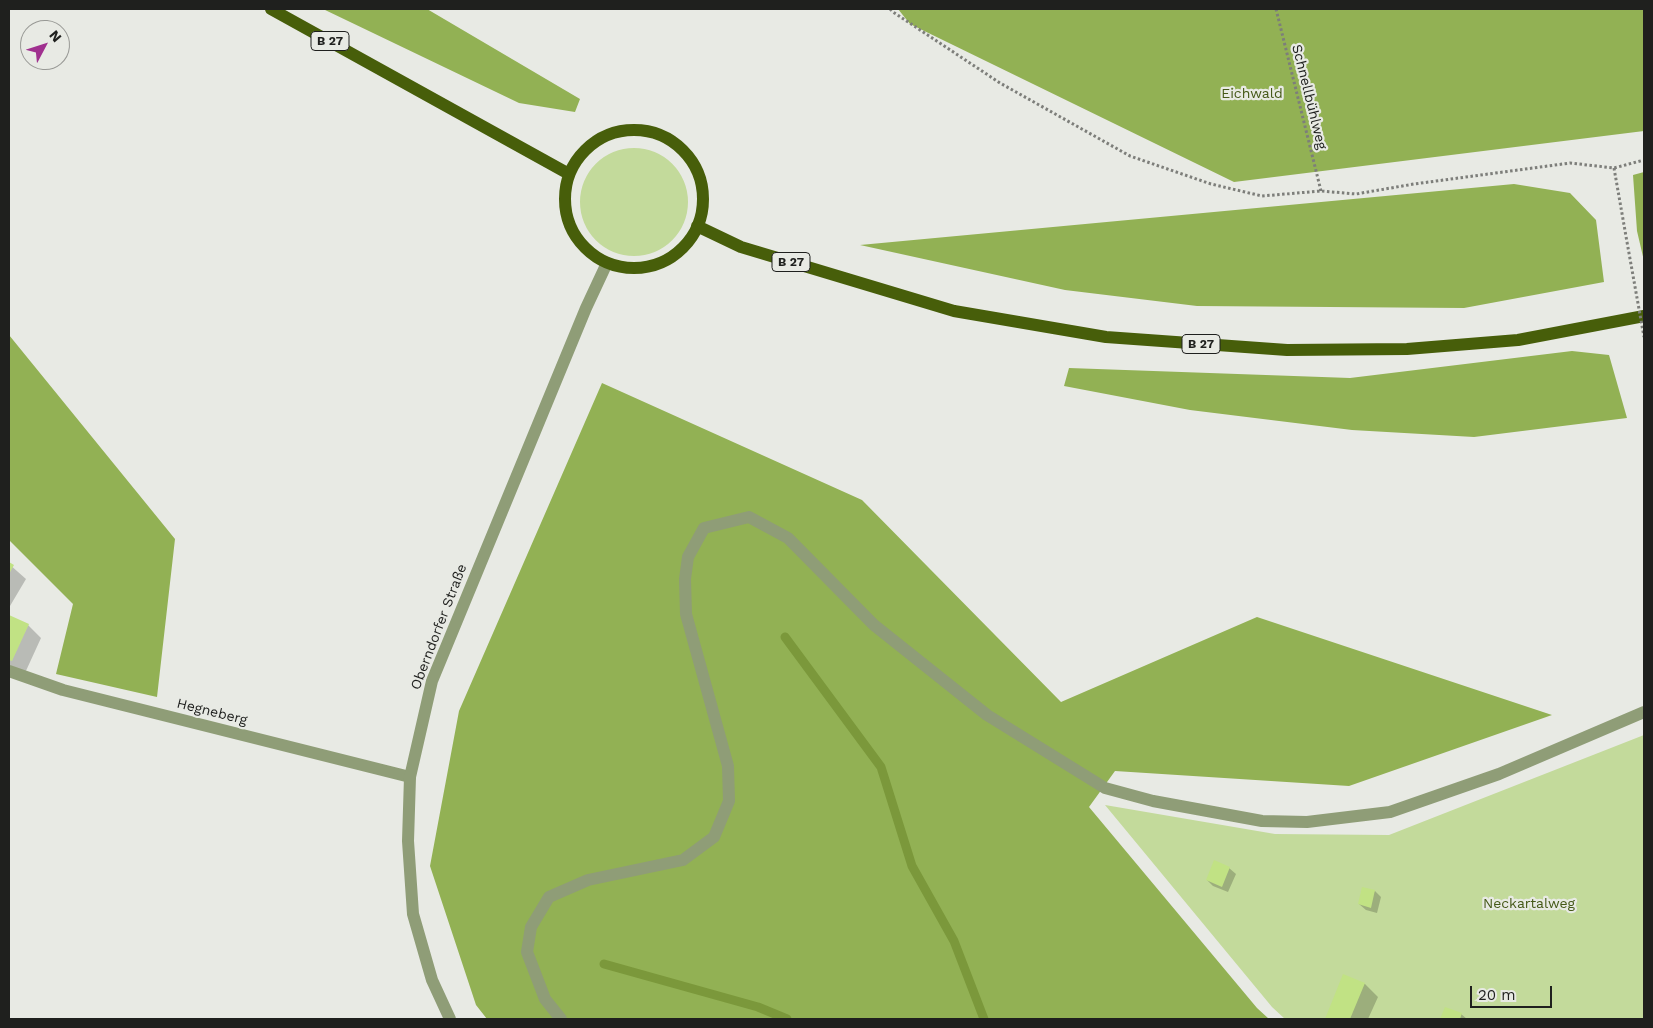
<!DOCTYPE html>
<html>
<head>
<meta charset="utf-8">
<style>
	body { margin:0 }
	#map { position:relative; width:1653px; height:1028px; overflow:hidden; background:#e8eae4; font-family:"Work Sans",sans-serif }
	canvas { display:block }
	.frame { position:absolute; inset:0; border:10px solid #1f201e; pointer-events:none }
	.north { position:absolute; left:20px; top:20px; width:50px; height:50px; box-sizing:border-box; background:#e8eae4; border:1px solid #989995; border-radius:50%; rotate:50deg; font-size:14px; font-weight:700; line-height:20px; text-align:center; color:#1f201e }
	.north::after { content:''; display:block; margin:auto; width:18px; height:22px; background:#a0308f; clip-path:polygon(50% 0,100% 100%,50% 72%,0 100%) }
	.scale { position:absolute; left:1470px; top:986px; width:82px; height:22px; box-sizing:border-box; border:2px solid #1f201e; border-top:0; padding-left:6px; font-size:15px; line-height:18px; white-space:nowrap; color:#1f201e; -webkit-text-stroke:4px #e8eae4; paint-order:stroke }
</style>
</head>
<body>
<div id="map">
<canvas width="1653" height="1028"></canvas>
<div class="frame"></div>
<div class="north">N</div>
<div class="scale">20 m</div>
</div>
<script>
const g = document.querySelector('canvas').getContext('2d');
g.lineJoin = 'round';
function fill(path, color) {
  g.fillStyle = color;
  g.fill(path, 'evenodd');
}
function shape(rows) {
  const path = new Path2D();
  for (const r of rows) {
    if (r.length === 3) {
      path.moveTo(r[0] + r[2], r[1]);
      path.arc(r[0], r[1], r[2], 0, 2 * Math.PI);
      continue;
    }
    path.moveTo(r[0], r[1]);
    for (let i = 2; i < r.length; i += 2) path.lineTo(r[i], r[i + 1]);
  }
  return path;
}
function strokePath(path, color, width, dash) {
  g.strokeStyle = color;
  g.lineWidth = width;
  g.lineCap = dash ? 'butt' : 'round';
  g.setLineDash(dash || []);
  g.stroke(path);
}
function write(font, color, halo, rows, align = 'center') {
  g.font = font + ' "Work Sans",sans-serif';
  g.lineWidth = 4.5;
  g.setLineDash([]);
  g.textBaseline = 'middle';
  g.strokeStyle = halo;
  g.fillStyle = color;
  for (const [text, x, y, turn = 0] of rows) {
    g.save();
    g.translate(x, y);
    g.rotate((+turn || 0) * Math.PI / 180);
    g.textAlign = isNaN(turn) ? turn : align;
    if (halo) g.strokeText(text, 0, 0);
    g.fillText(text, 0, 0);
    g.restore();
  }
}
fill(shape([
	[634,202,54],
	[1644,735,1644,1019,1285,1019,1272,1007,1105,805,1275,834,1389,835]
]), '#c3da9b');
fill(shape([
	[323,9,427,9,580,99,575,112,519,103],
	[898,9,1644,9,1644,131,1234,182,910,24],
	[1644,172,1644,261,1637,231,1633,175],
	[1514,184,1570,193,1596,220,1604,282,1464,308,1197,306,1065,290,860,245],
	[9,335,175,539,157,697,56,674,73,604,9,540],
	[1572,351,1609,355,1627,418,1474,437,1352,430,1190,410,1064,386,1069,368,1350,378],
	[602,383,862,500,1061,702,1257,617,1552,715,1349,786,1115,771,1089,807,1257,1008,1269,1019,487,1019,476,1005,430,866,459,711]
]), '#92b154');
fill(shape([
	[9,564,26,579,10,606,9,605],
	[9,616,28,625,41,638,25,673,9,666],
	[1229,868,1236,874,1228,892,1213,886,1207,880],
	[1375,891,1381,897,1377,913,1366,910,1359,904],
	[1344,976,1365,984,1378,997,1368,1019,1326,1019],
	[1445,1009,1461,1014,1467,1019,1442,1019]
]), '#0003');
strokePath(shape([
	[785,637,881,767,912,866,954,941,984,1019],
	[604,964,758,1007,787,1019]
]), '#7b983b', 9);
fill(shape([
	[9,562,14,565,9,574],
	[9,615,29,624,12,661,9,660],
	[1214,860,1230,867,1222,887,1206,880],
	[1362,887,1375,890,1371,908,1358,904],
	[1343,974,1365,983,1350,1019,1325,1019],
	[1445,1007,1462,1013,1460,1019,1440,1019]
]), '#c1e284');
strokePath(shape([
	[890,9,893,12,1000,83,1130,156,1211,184,1262,196,1321,191,1356,194,1414,184,1570,163,1614,168,1644,160],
	[1276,9,1321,191],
	[1614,168,1627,242]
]), '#7d7e7a', 3, [2.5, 2.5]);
strokePath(shape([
	[9,671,63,690,410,777],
	[561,1019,545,999,527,952,531,927,549,897,588,880,683,860,714,837,729,801,728,766,686,614,685,579,688,557,704,528,749,517,788,538,874,625,987,715,1105,788,1153,801,1262,821,1307,822,1390,812,1499,774,1644,712]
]), '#8f9d77', 12);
strokePath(shape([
	[450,1019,432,980,413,914,408,841,410,777,432,681,586,308,607,263]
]), '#8f9d77', 12);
strokePath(shape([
	[271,9,569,174],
	[634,199,69],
	[697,226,741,247,954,311,1106,337,1287,350,1407,349,1518,340,1644,316]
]), '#475e0a', 12);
strokePath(shape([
	[1627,242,1644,337]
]), '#7d7e7a', 3, [2.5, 2.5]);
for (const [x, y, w] of [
	[330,41,38],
	[791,262,38],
	[1201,344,38]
]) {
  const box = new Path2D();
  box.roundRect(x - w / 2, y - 9.5, w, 19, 4);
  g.fillStyle = '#e8eae4';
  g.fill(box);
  strokePath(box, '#1f201e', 1);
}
write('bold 12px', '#1f201e', null, [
	["B 27",330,41],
	["B 27",791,262],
	["B 27",1201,344]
]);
write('14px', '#455918', '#e8eae4', [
	["Eichwald",1252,94],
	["Neckartalweg",1529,904]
]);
write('14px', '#1f201e', '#e8eae4', [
	["Schnellbühlweg",1309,97,76],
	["Oberndorfer Straße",439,627,-69],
	["Hegneberg",212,712,14]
]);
</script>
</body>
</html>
